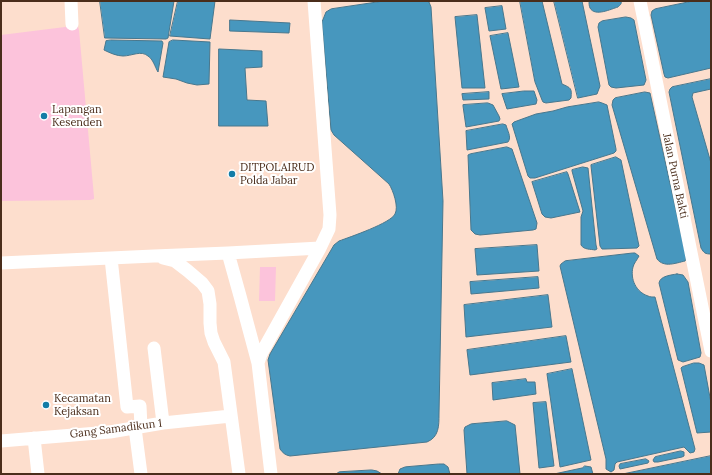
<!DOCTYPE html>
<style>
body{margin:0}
#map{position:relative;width:712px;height:475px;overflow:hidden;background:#fddecd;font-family:Lora,serif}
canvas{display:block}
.frame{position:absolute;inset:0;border:2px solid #4a2d1b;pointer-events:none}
</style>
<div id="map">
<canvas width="712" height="475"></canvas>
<div class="frame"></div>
</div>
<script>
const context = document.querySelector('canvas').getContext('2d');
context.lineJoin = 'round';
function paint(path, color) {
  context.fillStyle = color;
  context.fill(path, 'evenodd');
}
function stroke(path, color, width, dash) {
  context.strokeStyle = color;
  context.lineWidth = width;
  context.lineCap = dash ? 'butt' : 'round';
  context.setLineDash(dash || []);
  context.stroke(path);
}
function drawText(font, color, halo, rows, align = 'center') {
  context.font = font + ' Lora,serif';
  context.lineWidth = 4;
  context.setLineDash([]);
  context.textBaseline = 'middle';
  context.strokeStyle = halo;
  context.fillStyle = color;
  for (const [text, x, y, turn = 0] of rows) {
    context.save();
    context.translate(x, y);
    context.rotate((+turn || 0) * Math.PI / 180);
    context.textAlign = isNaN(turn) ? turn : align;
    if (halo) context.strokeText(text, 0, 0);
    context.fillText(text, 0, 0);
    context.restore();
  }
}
paint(new Path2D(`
 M73 26 78 27 79 30 94 197V199L90 200 1 201V35Z
 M260 267H276L275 301H259Z`), '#fcc3db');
const water = new Path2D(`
 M100 1H174L168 38 166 39 105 38Z
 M178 1H215L210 39 170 36Z
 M384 1H427L429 2 431 7 443 201 439 414C439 426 439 437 427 442L290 456C285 455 283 453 280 449L268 360 270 354 334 245 339 241C350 237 391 223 395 214 399 207 393 190 389 184L334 135 331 130 322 22 326 12 331 9Z
 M520 1H542L562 84C571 88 572 88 571 98L569 100 546 103 543 102 542 100 535 82Z
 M554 1H582L600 86 597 94 578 98Z
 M589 1H621C622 4 620 5 618 7 611 9 595 17 590 8 589 6 589 3 589 1Z
 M693 1H711V68L668 78 665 77 664 74 651 15 652 11 655 9Z
 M502 6 506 29 489 31 485 8Z
 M477 15 485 88H462L455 17Z
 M626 17 631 18 634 20 646 80 644 85 616 88 611 87 609 85 598 27 599 23 602 21Z
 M230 20 290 23 289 33 230 31Z
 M508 33 519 87 501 89 490 36Z
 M111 40 162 41 163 43 158 72C155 67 153 59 148 56 141 50 132 56 123 56 117 56 110 53 104 50L106 41Z
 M173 40 210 42 209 84 197 85 187 83 176 79 163 77 169 42Z
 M219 49 262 51V67L245 68 247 100 266 101 268 126H219Z
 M711 79V89L693 93 692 97 711 163V254C705 254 704 253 701 248L669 92 670 89 672 87Z
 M524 91H534L537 100 536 104 507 109 502 94Z
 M489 92V99L463 100 462 94Z
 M645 92 650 93 686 256V259L685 261C676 263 664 268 657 259L612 105 613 100 615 98Z
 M599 102 602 103 607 105 616 149V151L614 153 535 178H530L528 176 512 124 514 122 536 114 553 111 567 107Z
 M488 103 493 105 499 116 500 119 499 121 466 127 463 106V105Z
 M503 124 506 125C507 130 512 137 508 142L467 150 466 131Z
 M507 147 512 149 537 223 536 229 533 230 480 235 475 234 471 230 468 155 470 154Z
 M616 157 621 160 639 246 637 248 605 249H602L600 246 591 166V165Z
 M583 167 588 168 596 245 597 249 595 250C591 249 584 250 581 245V217L583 211 572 171V170Z
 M567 172 568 174 580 212 551 218 545 217 542 214 532 182Z
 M537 245 539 271 477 275 475 249Z
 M633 253H635L639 256C637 260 634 263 633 267 630 279 636 292 648 296 650 297 652 297 655 297L695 449 694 452 690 453 684 447 617 462 615 464 614 470 611 472 606 469V459L560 266 561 264 565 261Z
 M677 274 683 275 688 282 701 353 700 357 683 362 678 360 659 283C660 276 671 275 677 274Z
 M538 277 539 288 471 294 470 282Z
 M548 295 552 327 466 337 464 305Z
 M566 336 571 362 470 375 467 350Z
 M694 363H699L704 365 711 403V432L697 433 681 368 682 367Z
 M572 369 591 460 560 467 547 374Z
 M526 379 527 382H535L536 394 493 400 492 383Z
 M546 402 554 466 539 468 533 403Z
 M507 421 515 425 520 474H467L464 430 465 427 471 424Z
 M681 451 684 452V456L682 457 658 462H654L653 460 655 457Z
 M711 456V474H623Z
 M646 459 649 461 648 463 620 469 619 466 620 464Z
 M439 464H444L448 467 450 474H398L400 469 405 467Z
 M585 466 591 467 593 474H554L582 468Z
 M372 470 377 471 382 474H336L339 472Z`);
paint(water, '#4797be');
stroke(water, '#48778d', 1);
stroke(new Path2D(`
 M71 1 72 24
 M640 1 711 351
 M228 253 240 296 258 363 271 474
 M111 258 127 407 140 406 141 427
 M163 258 175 261 188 271 202 283 208 291 210 304V323L211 333 214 342 224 362 239 474
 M1 263 154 256 228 253 320 248 329 229 330 215 314 1
 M154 348 163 423
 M258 363 261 354 320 248
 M135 428 141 474
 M34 438 38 474
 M1 441 110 432 163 423 231 416`), '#fff', 13);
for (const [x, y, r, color] of [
 [44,116,4,"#137da7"],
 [232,174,4,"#137da7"],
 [46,405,4,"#137da7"]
]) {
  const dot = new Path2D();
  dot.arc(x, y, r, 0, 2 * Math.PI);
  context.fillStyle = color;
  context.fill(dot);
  stroke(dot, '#fff', 1.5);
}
drawText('11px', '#4a2d1b', '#fff', [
 ["Lapangan",52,110],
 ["Kesenden",52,123],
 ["DITPOLAIRUD",240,168],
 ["Polda Jabar",240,181],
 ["Kecamatan",54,399],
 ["Kejaksan",54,412]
], 'left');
drawText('11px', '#4a2d1b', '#fff', [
 ["Jalan Purna Bakti",675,176,78],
 ["Gang Samadikun 1",116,429,-7]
]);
</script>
